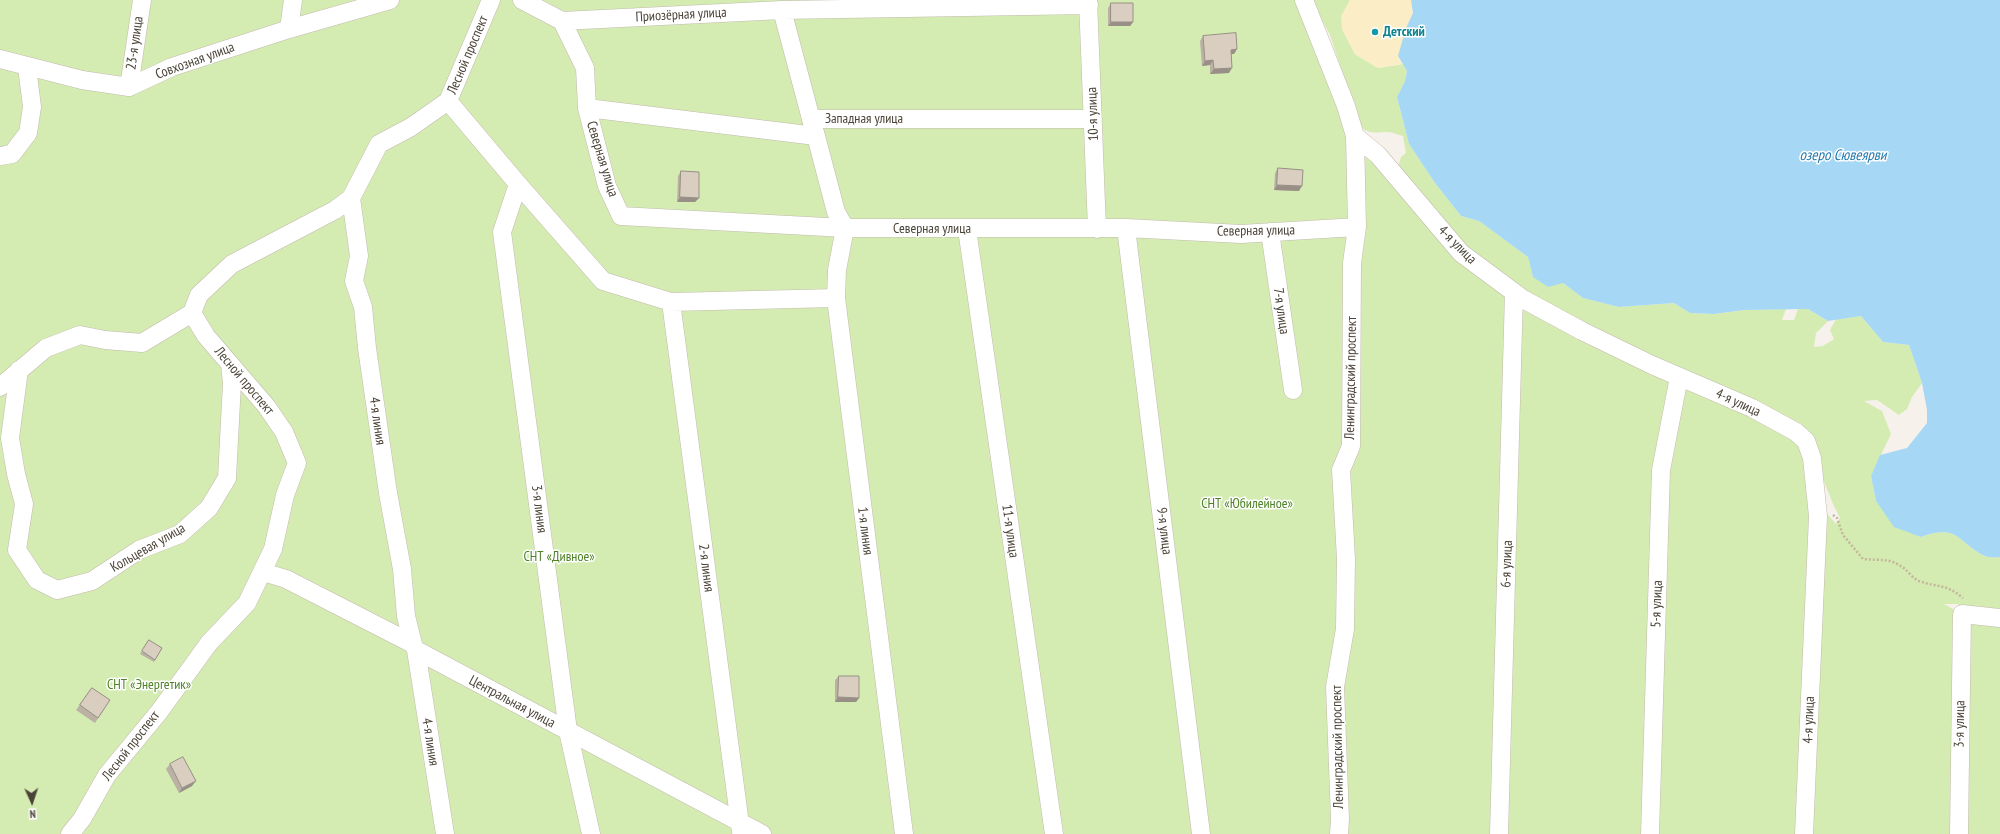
<!DOCTYPE html>
<meta charset="utf-8">
<style>
body{margin:0}
#map{position:relative;width:2000px;height:834px;overflow:hidden;background:#f6f2eb;font-family:"PT Sans Narrow",sans-serif}
canvas{display:block}
.north{position:absolute;left:12px;top:782px;width:40px;height:40px;-webkit-text-stroke:3px #fff;paint-order:stroke;rotate:177deg;font-size:11px;font-weight:700;line-height:16px;text-align:center;color:#4b4338}
.north::after{content:'';display:block;margin:auto;width:14px;height:18px;background:#4b4338;clip-path:polygon(50% 0,100% 100%,50% 72%,0 100%)}
</style>
<div id="map">
<canvas width="2000" height="834"></canvas>
<div class="north">N</div>
</div>
<script>
const context = document.querySelector('canvas').getContext('2d');
context.lineJoin = 'round';
function paint(path, color) {
  context.fillStyle = color;
  context.fill(path, 'evenodd');
}
function stroke(path, color, width, dash) {
  context.strokeStyle = color;
  context.lineWidth = width;
  context.lineCap = dash ? 'butt' : 'round';
  context.setLineDash(dash || []);
  context.stroke(path);
}
function drawText(font, color, halo, rows, align = 'center') {
  context.font = font + ' "PT Sans Narrow",sans-serif';
  context.lineWidth = 3;
  context.setLineDash([]);
  context.textBaseline = 'middle';
  context.strokeStyle = halo;
  context.fillStyle = color;
  for (const [text, x, y, turn = 0] of rows) {
    context.save();
    context.translate(x, y);
    context.rotate((+turn || 0) * Math.PI / 180);
    context.textAlign = isNaN(turn) ? turn : align;
    if (halo) context.strokeText(text, 0, 0);
    context.fillText(text, 0, 0);
    context.restore();
  }
}
paint(new Path2D(`
 M0 0H1297L1355 136 1398 167 1401 157 1406 153 1403 136C1398 135 1393 132 1388 132 1377 132 1369 135 1360 126L1330 35 1311 0H1350L1342 29 1355 54 1378 68 1403 64 1407 71 1405 81 1397 97 1409 144 1435 183 1461 216 1479 221 1528 257 1533 277 1563 283 1583 298 1619 307 1674 303 1690 313 1714 314 1744 310 1786 309 1782 320H1794L1798 309H1808L1828 321 1816 333 1814 347 1823 346 1834 339 1830 330 1836 319 1861 316 1883 342 1909 345 1922 383 1912 397 1907 409 1899 415 1877 400 1864 401 1882 411 1891 434 1871 476 1876 501 1921 537C1959 523 1958 543 1985 556 1989 558 1995 557 2000 557V834H909L830 302 906 834H0ZM1796 432 1823 479 1833 504 1840 518 1836 524 1822 508ZM1944 604H1957L1983 617 1962 614Z`), '#d4ecb2');
paint(new Path2D(`
 M1350 0H1411L1413 13 1406 28 1399 60 1403 64 1378 68 1355 54 1342 29 1341 16Z`), '#fbeec7');
paint(new Path2D(`
 M1411 0H2000V557C1995 557 1989 558 1985 556 1958 543 1959 523 1921 537L1894 527 1876 501 1871 476 1880 455 1907 448 1927 423V410L1922 383 1909 345 1883 342 1861 316 1828 321 1808 309 1744 310 1714 314 1690 313 1674 303 1619 307 1583 298 1563 283 1548 287 1533 277 1528 257 1479 221 1461 216 1435 183 1409 144 1397 97 1405 81 1407 71 1398 56 1406 28 1413 13Z`), '#a6d8f5');
const minor = new Path2D(`
 M522 0 562 21 585 68 587 108 607 186 621 216 845 228H1126L1241 234 1357 227
 M1088 0 1097 229
 M1304 0 1346 106 1355 136 1357 227 1352 263 1351 446 1341 470 1346 559 1345 629 1335 687 1340 819 1339 834
 M782 10 811 119
 M562 21 782 10 1089 5
 M289 29 293 0
 M0 59 82 80 129 87 172 67 289 29 390 0
 M129 87 142 0
 M448 101 518 184 603 281 671 302 836 298
 M587 108 816 136 811 119H1093
 M816 136 836 212 845 228 837 270 836 298 904 834
 M1355 136 1378 155 1461 253 1523 299 1582 331 1652 365 1752 408 1796 432 1806 441 1812 458 1818 516 1804 834
 M0 156 12 154 28 133 32 107 27 67
 M518 184 502 232 568 731 591 834
 M351 198 359 256 354 281 363 307 367 348 388 493 402 569 406 616 413 644
 M1126 228 1201 834
 M967 229 1054 834
 M1270 232 1293 390
 M671 302 741 832
 M19 370 10 438 16 474 24 504 17 550 37 580 57 590 92 581 139 550 180 534 209 508 227 478 232 383 230 364
 M0 387 46 348 80 335 105 340 142 343 192 313
 M263 572 286 579 413 644 416 650 762 834
 M416 650 445 834
 M70 834 82 819 107 775 159 712 209 643 247 603 273 549 285 495 297 463 284 432 267 407 206 336 192 313 199 295 232 264 335 210 351 198 379 144 411 127 448 101 491 0
 M1499 834 1514 293
 M1650 834 1661 470 1679 377
 M1959 834 1962 614 2000 618`);
stroke(minor, '#c3baad', 19);
stroke(new Path2D(`
 M1833 515 1837 518 1843 535 1863 559C1882 561 1889 557 1905 569 1909 573 1914 579 1919 581 1938 588 1945 583 1963 598`), '#c5b59d', 2.5, [2, 2]);
stroke(minor, '#fff', 18);
paint(new Path2D(`
 M1111 3 1133 22 1130 26H1108V8Z
 M1203 36 1237 49 1234 54H1231L1229 73 1210 74V65L1202 66 1200 41Z
 M1278 168 1299 191 1274 190 1275 173Z
 M681 171 699 198 695 202H677L678 176Z
 M149 640 162 648 154 662 140 654Z
 M839 676 859 698 856 702H835V680Z
 M92 688 110 700 95 723 76 710Z
 M170 764 192 786 179 793 166 769Z`), '#bbb1a5');
paint(new Path2D(`
 M1111 22H1133L1130 26H1108Z
 M1237 49 1234 54H1228L1231 50Z
 M1213 60 1210 65 1202 66 1205 61Z
 M1232 68 1229 73 1210 74 1214 69Z
 M1277 185 1302 186 1299 191 1274 190Z
 M680 197 699 198 695 202H677Z
 M838 697 859 698 856 702H835Z
 M196 781 192 786 179 793 182 788Z`), '#989086');
const building = new Path2D(`
 M1111 3H1133V22H1111Z
 M1236 33 1237 49 1231 50 1232 68 1214 69 1213 60 1205 61 1203 36Z
 M1278 168 1303 170 1302 186 1277 185Z
 M681 171 699 172V198L680 197Z
 M149 640 162 648 155 660 142 651Z
 M839 676H859V698L838 697Z
 M92 688 110 700 98 718 80 705Z
 M183 757 196 781 182 788 170 764Z`);
paint(building, '#d9cec0');
stroke(building, '#989086', 1);
for (const [x, y, r, color] of [
 [1375,32,4,"#0f9aa8"]
]) {
  const dot = new Path2D();
  dot.arc(x, y, r, 0, 2 * Math.PI);
  context.fillStyle = color;
  context.fill(dot);
  stroke(dot, '#fff', 1.5);
}
drawText('14px', '#4b4338', '#fff', [
 ["Приозёрная улица",681,15,-3],
 ["23-я улица",135,43,-82],
 ["Лесной проспект",468,55,-67],
 ["Совхозная улица",195,61,-20],
 ["10-я улица",1093,114,-92],
 ["Западная улица",864,119],
 ["Северная улица",602,159,73],
 ["Северная улица",932,229],
 ["Северная улица",1256,231,-1],
 ["4-я улица",1457,245,45],
 ["7-я улица",1281,311,82],
 ["Ленинградский проспект",1351,378,-89],
 ["Лесной проспект",244,381,50],
 ["4-я улица",1738,403,25],
 ["4-я линия",377,421,82],
 ["3-я линия",539,509,83],
 ["1-я линия",865,531,83],
 ["11-я улица",1010,531,82],
 ["9-я улица",1164,531,83],
 ["Кольцевая улица",148,548,-30],
 ["6-я улица",1507,564,-88],
 ["2-я линия",706,568,83],
 ["5-я улица",1657,604,-88],
 ["Центральная улица",512,702,28],
 ["4-я улица",1809,720,-88],
 ["3-я улица",1960,724,-89],
 ["4-я линия",430,742,81],
 ["Лесной проспект",131,746,-52],
 ["Ленинградский проспект",1338,747,-91]
]);
drawText('bold 14px', '#0d838f', '#fff', [
 ["Детский",1383,32]
], 'left');
drawText('14px', '#4d8226', '#fff', [
 ["СНТ «Юбилейное»",1247,504],
 ["СНТ «Дивное»",559,557],
 ["СНТ «Энергетик»",149,685]
]);
drawText('italic 15px', '#277aae', '#fff', [
 ["озеро Сювеярви",1843,156]
]);
</script>
